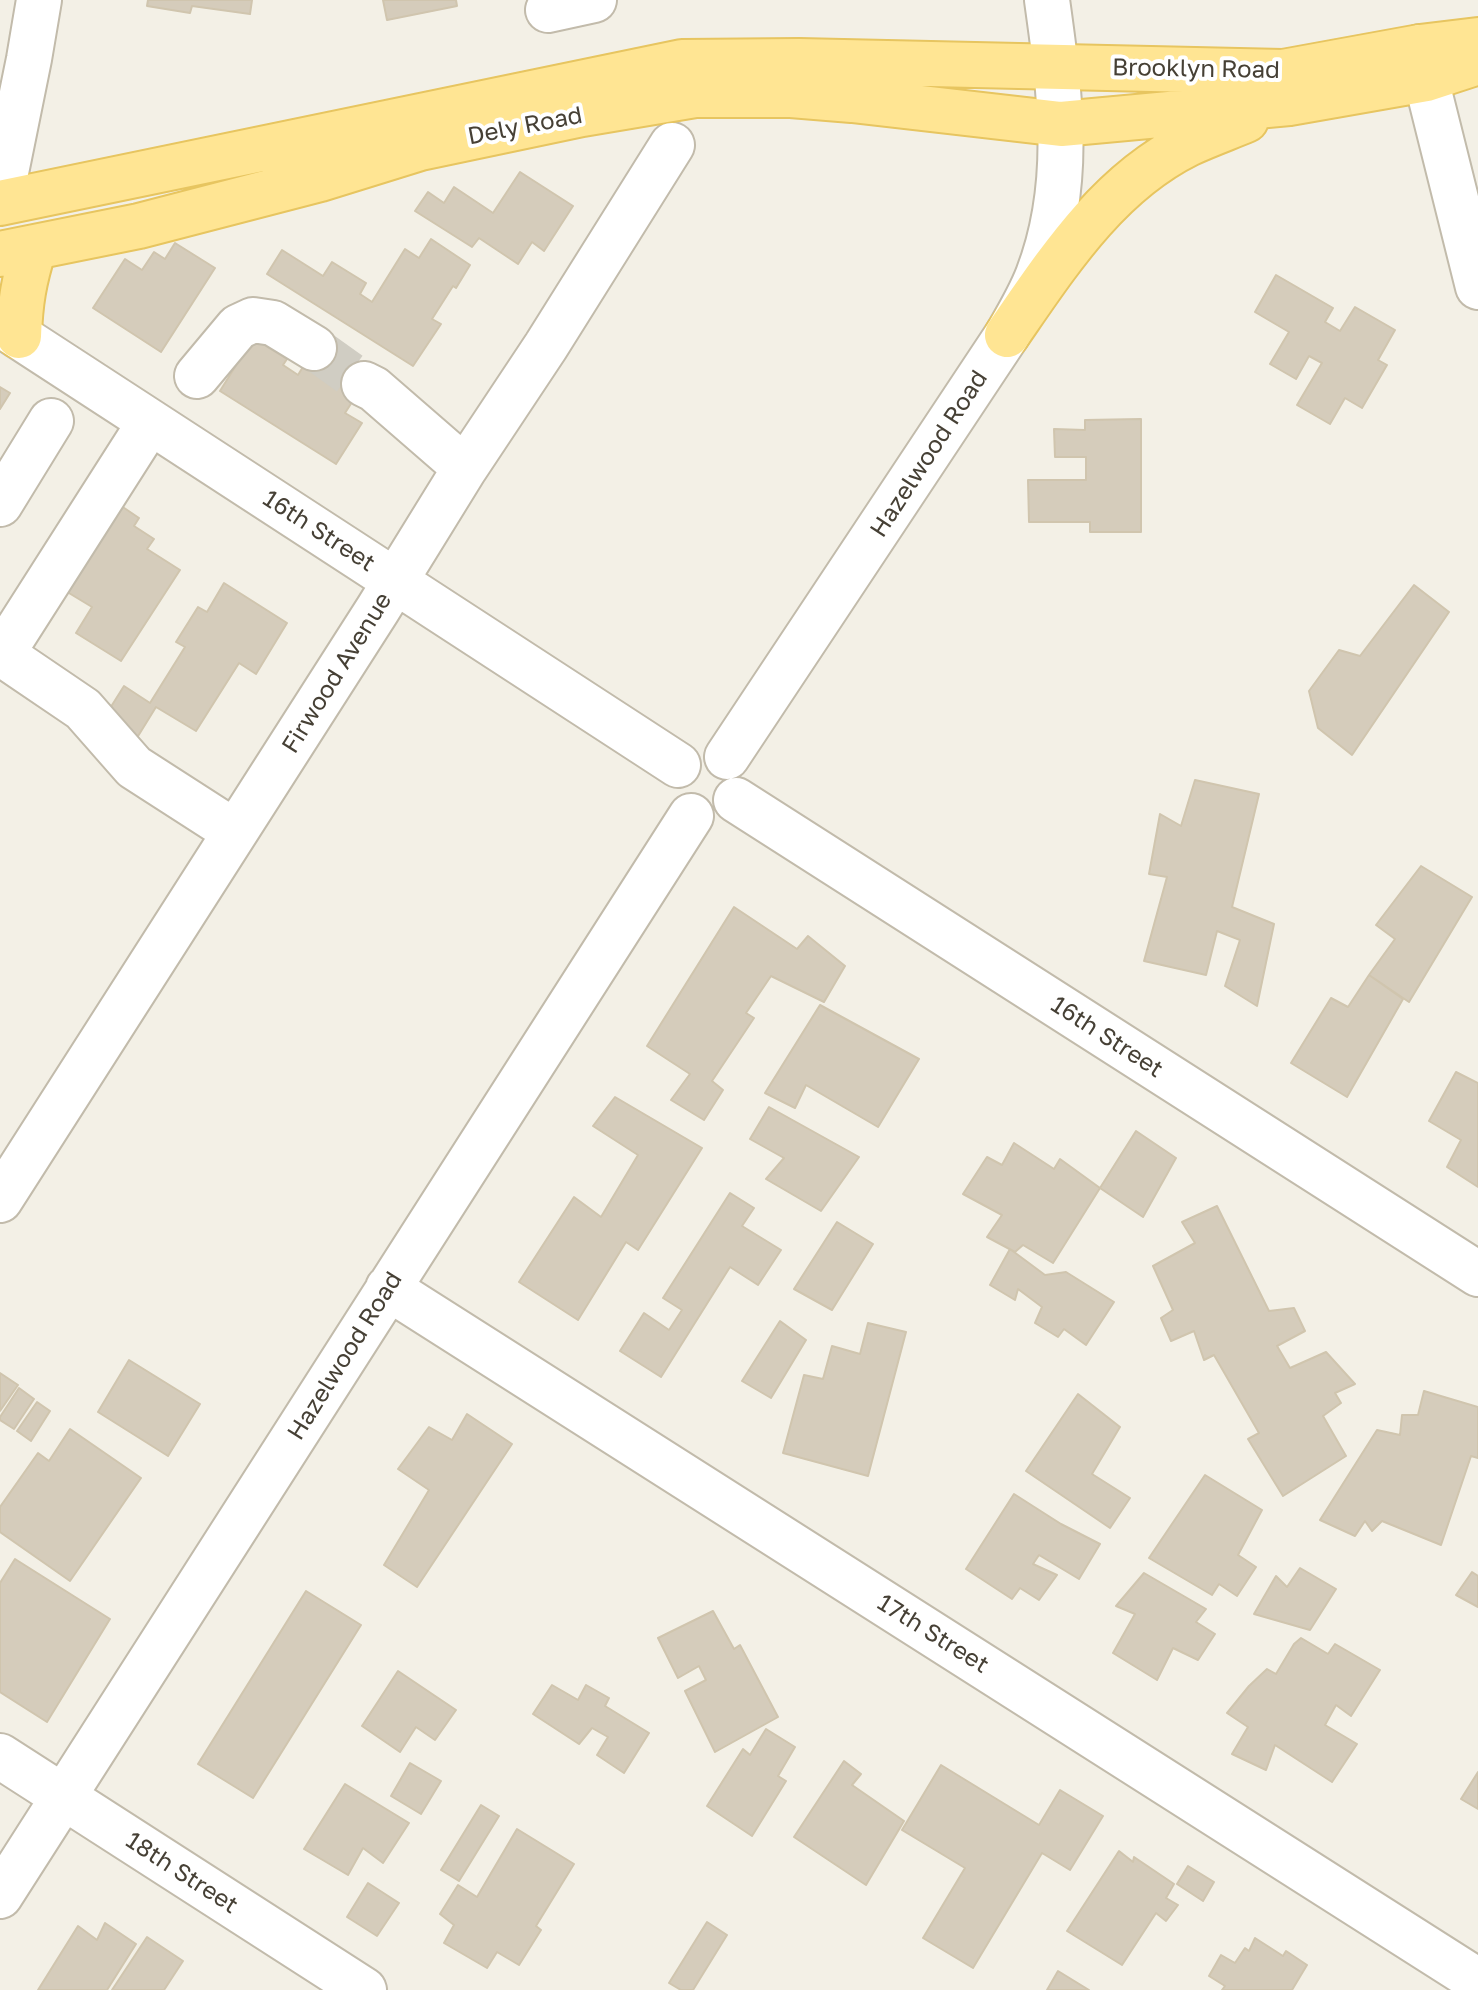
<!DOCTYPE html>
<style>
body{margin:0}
canvas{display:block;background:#f3f0e6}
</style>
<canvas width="1478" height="1990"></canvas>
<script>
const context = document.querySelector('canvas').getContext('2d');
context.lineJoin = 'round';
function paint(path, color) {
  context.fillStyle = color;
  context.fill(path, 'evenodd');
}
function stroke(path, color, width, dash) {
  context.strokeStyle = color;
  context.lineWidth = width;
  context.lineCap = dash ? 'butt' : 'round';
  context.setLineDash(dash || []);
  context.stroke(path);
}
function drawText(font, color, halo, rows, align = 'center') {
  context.font = font + ' "Golos Text",sans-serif';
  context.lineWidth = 8;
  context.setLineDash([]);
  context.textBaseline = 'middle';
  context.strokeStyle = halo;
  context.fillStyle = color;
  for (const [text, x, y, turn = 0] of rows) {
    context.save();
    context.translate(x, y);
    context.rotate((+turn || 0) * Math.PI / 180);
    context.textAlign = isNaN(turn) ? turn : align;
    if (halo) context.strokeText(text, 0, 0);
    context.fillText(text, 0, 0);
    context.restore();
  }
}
const building = new Path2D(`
 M148 0H252L250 14 192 6 190 13 147 6Z
 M383 0H456L457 6 387 20Z
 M520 172 573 206 544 251 532 242 518 264 479 238 472 247 415 211 428 192 444 203 454 187 493 213Z
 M431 239 470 265 456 288 453 286 432 319 441 324 413 366 267 274 282 250 323 276 332 262 366 283 360 294 372 302 405 249 419 258Z
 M175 243 215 268 161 352 93 308 125 259 142 270 154 252 165 259Z
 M1276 275 1333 308 1325 322 1340 331 1355 307 1395 330 1378 360 1387 365 1362 408 1345 398 1330 424 1297 405 1322 363 1309 356 1296 379 1270 364 1289 332 1255 312Z
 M253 338 287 359 283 365 298 375 320 339 372 371 345 413 362 423 336 464 220 391Z
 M0 387 10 393 0 409Z
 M1141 419V532H1090V522H1029L1028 480H1086V457H1055L1054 429 1085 430V420Z
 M111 499 139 518 134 526 154 539 147 549 180 570 121 661 76 633 92 607 59 587Z
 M224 583 287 623 256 674 239 663 196 731 156 707 135 741 102 721 124 686 150 703 185 647 176 642 198 607 207 612Z
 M1414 585 1449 612 1352 755 1318 728 1309 691 1339 650 1360 656Z
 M1195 780 1259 794 1232 907 1274 924 1257 1006 1225 986 1240 940 1217 931 1206 975 1144 961 1167 877 1149 874 1160 814 1181 826Z
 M1421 866 1472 897 1409 1002 1369 975 1395 939 1376 925Z
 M734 907 797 949 808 936 845 966 824 1002 771 976 746 1013 754 1018 712 1081 723 1090 704 1120 671 1100 690 1074 647 1046Z
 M1369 975 1403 999 1347 1097 1291 1063 1331 998 1348 1007Z
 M820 1005 919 1059 878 1127 806 1085 795 1108 765 1093Z
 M1456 1072 1478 1083V1187L1447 1167 1461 1140 1429 1121Z
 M615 1097 702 1148 638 1250 626 1242 578 1320 519 1282 574 1197 601 1217 638 1155 593 1126Z
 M769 1107 859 1157 821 1211 766 1179 784 1158 750 1139Z
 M1136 1131 1176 1158 1143 1217 1100 1188Z
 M1014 1143 1054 1169 1060 1159 1100 1188 1053 1263 1023 1245 1015 1252 987 1237 1002 1215 963 1194 987 1157 1002 1165Z
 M730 1193 754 1208 742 1226 781 1250 758 1285 730 1267 661 1377 620 1351 644 1313 669 1330 682 1310 663 1298Z
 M1217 1206 1269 1311 1294 1308 1305 1331 1277 1346 1290 1368 1326 1352 1355 1384 1335 1393 1341 1403 1323 1416 1346 1456 1283 1496 1248 1439 1259 1433 1214 1355 1204 1360 1194 1331 1171 1341 1161 1318 1173 1310 1153 1266 1195 1243 1182 1222Z
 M837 1222 873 1244 832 1310 794 1289Z
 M1010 1249 1045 1275 1066 1272 1114 1302 1086 1345 1064 1329 1058 1337 1035 1323 1042 1307 1018 1289 1015 1300 990 1285Z
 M780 1321 806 1340 771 1398 742 1381Z
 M868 1323 906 1332 868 1476 783 1453 804 1375 823 1379 832 1346 860 1354Z
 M129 1360 200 1404 168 1456 98 1412Z
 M0 1373 18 1385 0 1411Z
 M19 1388 34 1399 14 1429 0 1420V1417Z
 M1424 1391 1478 1407V1458L1471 1456 1441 1545 1382 1521 1372 1531 1365 1521 1355 1536 1320 1520 1377 1430 1400 1435 1402 1415H1418Z
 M1078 1394 1120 1427 1092 1474 1130 1498 1110 1528 1026 1471Z
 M37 1402 50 1411 31 1441 17 1431Z
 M467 1414 512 1444 417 1587 384 1565 429 1490 398 1469 429 1427 452 1440Z
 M70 1429 141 1478 70 1581 0 1532V1507L38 1453 49 1461Z
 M1205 1475 1262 1510 1238 1555 1256 1567 1237 1596 1219 1584 1212 1595 1149 1558Z
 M1014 1494 1061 1524 1100 1544 1079 1579 1039 1555 1033 1564 1057 1575 1039 1600 1020 1588 1012 1599 966 1569Z
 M15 1559 110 1619 47 1722 0 1692V1583Z
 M1300 1568 1336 1589 1310 1630 1254 1614 1276 1576 1287 1587Z
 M1472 1572 1478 1576V1607L1456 1595Z
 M1144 1573 1206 1609 1196 1622 1215 1634 1198 1660 1173 1648 1157 1680 1113 1653 1135 1614 1116 1606Z
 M306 1591 361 1625 253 1798 198 1764Z
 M713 1611 734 1649 740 1645 778 1717 715 1752 685 1691 706 1680 699 1666 678 1678 658 1638Z
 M1301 1638 1328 1654 1335 1644 1380 1670 1351 1716 1336 1705 1325 1725 1357 1744 1332 1782 1275 1745 1266 1770 1232 1754 1248 1727 1227 1713 1249 1686 1267 1669 1276 1674 1294 1644Z
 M398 1671 456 1710 435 1740 416 1727 400 1752 362 1726Z
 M552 1685 578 1700 586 1685 609 1698 605 1706 649 1733 624 1773 597 1755 608 1737 592 1728 579 1744 533 1714Z
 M766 1729 795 1747 778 1776 786 1781 752 1836 707 1806 743 1749 750 1755Z
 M844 1761 861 1774 852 1785 904 1821 866 1885 794 1837Z
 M410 1763 441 1781 421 1814 391 1796Z
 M941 1765 1039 1825 1060 1790 1103 1816 1070 1870 1042 1853 973 1968 923 1938 965 1868 902 1830Z
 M1478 1772V1809L1461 1799Z
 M345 1784 409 1823 383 1863 363 1848 348 1875 304 1849Z
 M481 1805 499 1816 459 1881 441 1870Z
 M517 1829 574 1864 536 1926 541 1930 519 1965 497 1952 487 1968 444 1943 454 1925 440 1914 458 1885 477 1897Z
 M1119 1851 1133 1862 1134 1857 1174 1884 1166 1898 1178 1905 1166 1921 1156 1913 1122 1965 1067 1931Z
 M1188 1866 1214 1882 1203 1901 1177 1884Z
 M368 1883 399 1903 377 1936 347 1917Z
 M707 1922 727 1935 693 1990H681L669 1983Z
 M105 1923 136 1944 107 1990H38L78 1926 97 1940Z
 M147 1937 183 1961 164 1990H112Z
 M1255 1938 1283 1956 1286 1951 1307 1965 1292 1990H1222L1225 1986 1209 1976 1221 1955 1235 1963 1245 1948 1249 1951Z
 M1058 1971 1089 1990H1047Z`);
paint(building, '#d5ccbb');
stroke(building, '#d0c5ae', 2);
stroke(new Path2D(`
 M314 348 364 384`), '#d0cdc3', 44, [44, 22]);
const minor = new Path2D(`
 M548 10 594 0
 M1420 47 1426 79 1478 287
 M0 202 29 59 39 0
 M0 324 678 765
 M197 376 238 327 253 320 273 323 314 348
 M364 384 374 389 465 468
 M150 422 2 654 83 709 134 767 235 832
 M0 504 51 421
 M727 757 1007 335C1018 316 1030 296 1038 275 1073 184 1060 93 1047 0
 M736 800 1478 1274
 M0 1200 378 609 465 468 546 346 672 145
 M388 1288 1478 1981
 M0 1756 364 1990
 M0 1896 691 816`);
const major = new Path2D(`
 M0 203 682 62 799 61 1283 72 1420 47 1478 40
 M0 254 139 226 320 179 420 148 582 114 695 95H791L852 100 1061 124 1289 103 1426 79 1478 62
 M1007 335C1057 263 1107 184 1188 144 1207 135 1227 128 1246 120
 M19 336C20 302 24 280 34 248`);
stroke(minor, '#c2bbab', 48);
stroke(major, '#e7c560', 48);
stroke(minor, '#fff', 44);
stroke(major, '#ffe593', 44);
drawText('24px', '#464035', '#fff', [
 ["Brooklyn Road",1196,69,1],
 ["Dely Road",525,126,-11],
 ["Hazelwood Road",929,454,-57],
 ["16th Street",319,531,33],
 ["Firwood Avenue",337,673,-58],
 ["16th Street",1107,1037,33],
 ["Hazelwood Road",345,1356,-58],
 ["17th Street",933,1634,32],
 ["18th Street",182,1873,33]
]);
</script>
